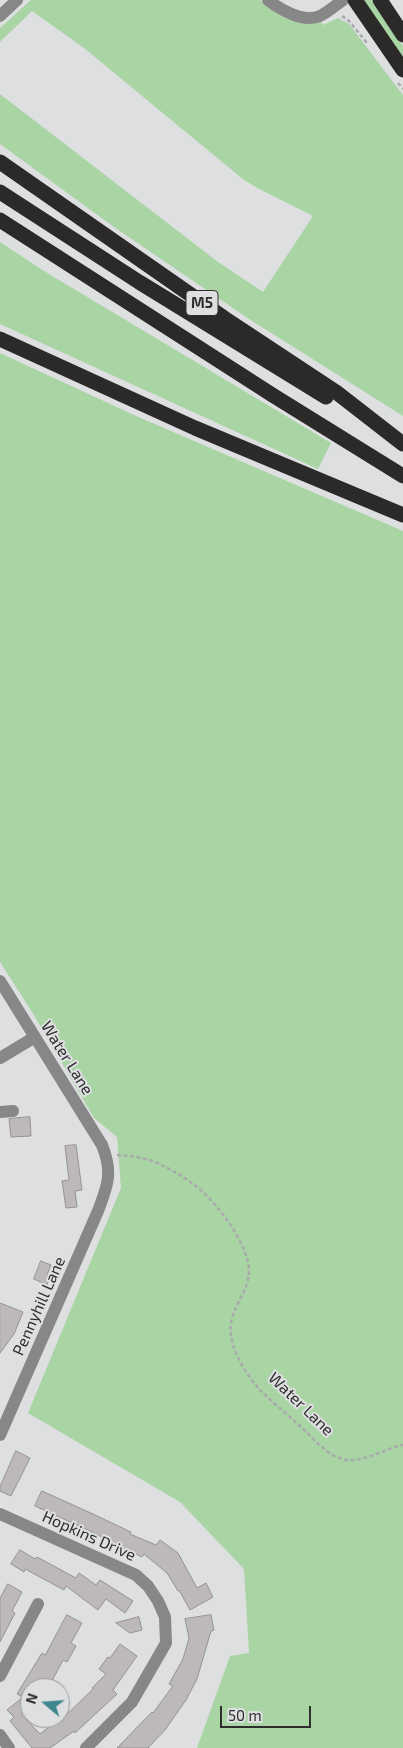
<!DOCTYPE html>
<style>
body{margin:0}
#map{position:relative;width:403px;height:1748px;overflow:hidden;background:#dedfe1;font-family:"Exo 2",sans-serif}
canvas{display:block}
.north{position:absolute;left:20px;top:1678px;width:50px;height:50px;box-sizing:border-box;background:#dedfe1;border:1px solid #98989a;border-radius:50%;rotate:288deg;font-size:14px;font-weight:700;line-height:20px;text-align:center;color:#2e2e2f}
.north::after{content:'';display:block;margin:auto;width:18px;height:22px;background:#3f868d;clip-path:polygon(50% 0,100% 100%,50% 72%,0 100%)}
.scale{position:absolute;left:220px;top:1706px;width:91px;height:22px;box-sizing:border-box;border:2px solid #2e2e2f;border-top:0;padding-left:6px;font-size:15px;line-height:18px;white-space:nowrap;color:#2e2e2f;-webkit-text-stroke:4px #dedfe1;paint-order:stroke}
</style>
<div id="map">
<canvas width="403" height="1748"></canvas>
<div class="north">N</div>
<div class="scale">50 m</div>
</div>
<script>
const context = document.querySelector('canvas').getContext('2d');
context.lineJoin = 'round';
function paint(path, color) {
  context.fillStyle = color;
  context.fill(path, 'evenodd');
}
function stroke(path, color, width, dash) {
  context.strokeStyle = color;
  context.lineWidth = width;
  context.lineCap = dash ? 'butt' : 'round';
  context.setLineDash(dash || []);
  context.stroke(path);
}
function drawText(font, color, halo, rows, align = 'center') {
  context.font = font + ' "Exo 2",sans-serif';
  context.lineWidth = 4;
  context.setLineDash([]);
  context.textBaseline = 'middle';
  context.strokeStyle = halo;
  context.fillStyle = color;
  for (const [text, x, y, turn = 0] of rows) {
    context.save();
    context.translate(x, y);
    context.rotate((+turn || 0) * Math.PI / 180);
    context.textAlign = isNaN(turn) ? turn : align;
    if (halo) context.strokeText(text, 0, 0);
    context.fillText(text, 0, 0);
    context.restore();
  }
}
paint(new Path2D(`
 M31 0H260C282 19 291 24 321 21L323 25 338 18 349 24 403 95V416L249 319 114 227 0 144V94L218 262 263 292 313 216 261 190 244 180 84 48 32 11 0 42V28Z
 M363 0H371L384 16 403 46V60Z
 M0 242 44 271 331 443 318 469 0 324Z
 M0 353 136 416 403 531V1748H197L230 1656 249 1653 244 1569 180 1502 28 1413 121 1188 117 1137 94 1118 32 1012 0 962Z`), '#a9d4a4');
const building = new Path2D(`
 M30 1117 31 1136 11 1137 9 1119Z
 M76 1145 82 1190 75 1191 77 1207 66 1208 62 1181 69 1180 65 1146Z
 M41 1261 51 1265 47 1275 50 1276 47 1285 34 1279Z
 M0 1303 23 1312 14 1334 0 1353Z
 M16 1451 30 1458 11 1496 0 1491V1487Z
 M42 1491 93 1514 131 1532 130 1534 156 1545 160 1540 178 1553 197 1588 206 1583 213 1597 190 1610 179 1590 178 1591 167 1573 144 1554 142 1557 92 1532 35 1506Z
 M20 1550 35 1559 37 1557 76 1578 79 1573 96 1585 100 1580 133 1601 125 1613 106 1599 98 1610 66 1586 64 1590 25 1569 24 1572 11 1564Z
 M8 1584 22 1592 12 1611 15 1613 0 1642V1599Z
 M67 1615 82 1623 71 1643 76 1646 67 1662 63 1660 52 1681 48 1679 43 1688H30V1705L21 1714 40 1734 59 1719 60 1721 93 1689 92 1688 106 1674 99 1669 108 1657 110 1658 120 1644 137 1656 113 1690 117 1694 75 1733 74 1731 50 1748H32L10 1721 14 1717 7 1710 23 1697 17 1694 42 1653 45 1655Z
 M211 1615 214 1630 211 1631 197 1679 186 1700 165 1730 148 1748H117L152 1712 153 1713 173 1686 169 1684 183 1659 189 1638 185 1619Z
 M139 1617 142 1630 130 1633 116 1623Z`);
paint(building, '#bcb9b8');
stroke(building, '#959391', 1);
stroke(new Path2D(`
 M342 16 349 21 367 43
 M398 83 403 89
 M117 1155C131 1156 144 1157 157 1163 169 1168 182 1176 193 1184 214 1198 249 1244 249 1271 249 1294 227 1310 231 1335 233 1354 248 1377 261 1391 273 1403 287 1414 300 1426 310 1435 320 1447 331 1454 336 1457 343 1460 349 1460 365 1461 387 1448 403 1445`), '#a9aaab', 2.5, [4, 2.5]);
stroke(new Path2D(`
 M268 0C281 10 303 23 320 16 328 12 336 5 343 0
 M0 16 17 0
 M0 981 102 1145C113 1172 108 1185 98 1211L0 1435
 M0 1058 35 1037
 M0 1112 13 1111
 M0 1514 136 1575 148 1586 158 1601 165 1617 166 1643 132 1702 86 1748
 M0 1676 38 1604
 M0 1735 9 1748`), '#888787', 12);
stroke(new Path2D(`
 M355 0 403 70
 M380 0 403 35
 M0 162 224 318 336 392 403 444
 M0 192 139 282 326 397
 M0 220 274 396 403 476
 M0 339 195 428 403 515`), '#2c2a29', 15);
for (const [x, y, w] of [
 [202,303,32]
]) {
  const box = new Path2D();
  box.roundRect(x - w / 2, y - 12.5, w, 25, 4);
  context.fillStyle = '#dedfe1';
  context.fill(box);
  stroke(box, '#2e2e2f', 1);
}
drawText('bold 15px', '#2e2e2f', null, [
 ["M5",202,303]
]);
drawText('16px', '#2e2e2f', '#dedfe1', [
 ["Water Lane",67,1058,58],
 ["Pennyhill Lane",39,1306,-66],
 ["Water Lane",301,1404,44],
 ["Hopkins Drive",89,1536,24]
]);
</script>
